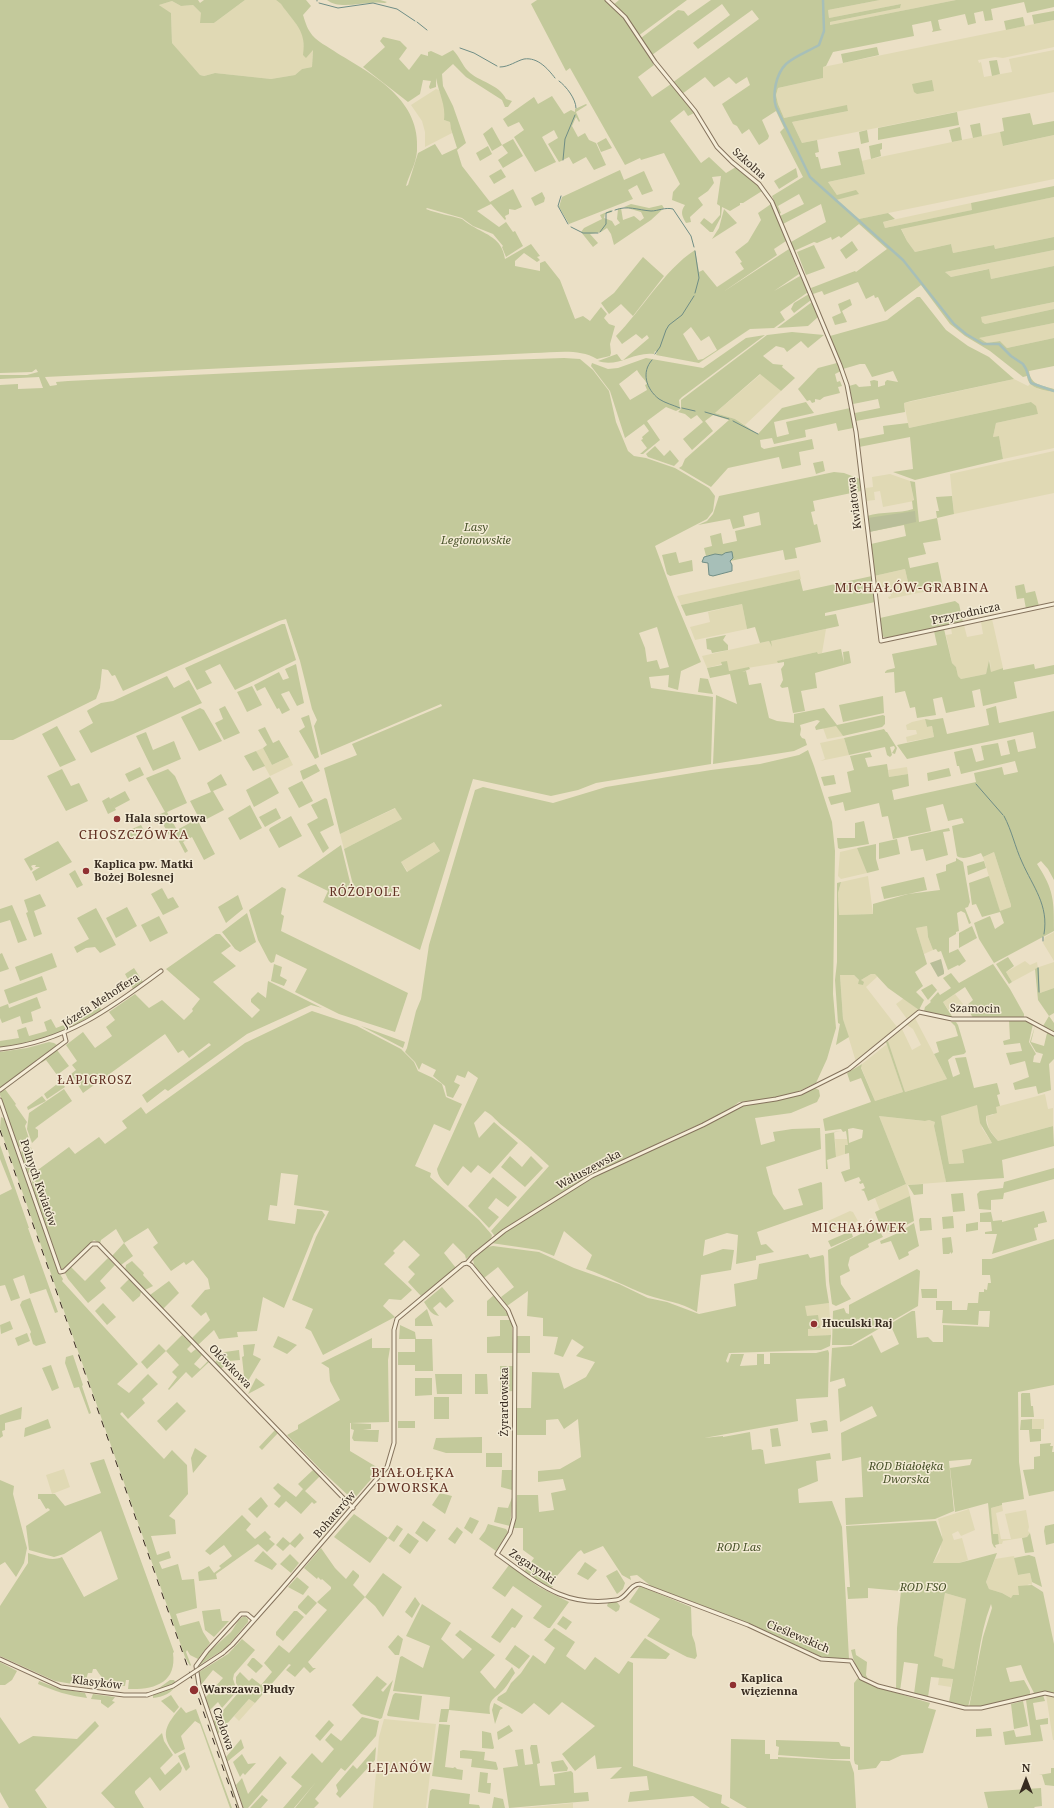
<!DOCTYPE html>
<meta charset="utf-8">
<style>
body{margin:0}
#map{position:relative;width:1054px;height:1808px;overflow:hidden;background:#ebe0c6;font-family:"Noto Serif",serif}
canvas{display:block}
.north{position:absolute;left:1006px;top:1760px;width:40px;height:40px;-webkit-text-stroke:3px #f3ebd5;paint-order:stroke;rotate:0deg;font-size:11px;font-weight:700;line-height:16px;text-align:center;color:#372b20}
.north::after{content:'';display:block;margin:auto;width:14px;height:18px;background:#372b20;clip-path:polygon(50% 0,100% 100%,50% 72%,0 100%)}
</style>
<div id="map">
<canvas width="1054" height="1808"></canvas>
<div class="north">N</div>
</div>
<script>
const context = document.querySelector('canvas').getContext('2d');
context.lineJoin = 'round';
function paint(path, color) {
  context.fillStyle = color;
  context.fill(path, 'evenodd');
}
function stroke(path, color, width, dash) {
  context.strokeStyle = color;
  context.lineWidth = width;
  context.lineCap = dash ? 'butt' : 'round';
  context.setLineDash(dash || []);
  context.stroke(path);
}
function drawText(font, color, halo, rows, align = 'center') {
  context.font = font + ' "Noto Serif",serif';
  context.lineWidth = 3;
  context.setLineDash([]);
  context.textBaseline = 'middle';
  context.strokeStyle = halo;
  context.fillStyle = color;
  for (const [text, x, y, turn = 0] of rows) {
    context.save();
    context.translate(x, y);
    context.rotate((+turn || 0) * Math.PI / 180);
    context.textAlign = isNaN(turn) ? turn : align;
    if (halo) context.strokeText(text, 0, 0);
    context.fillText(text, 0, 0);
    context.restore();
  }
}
paint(new Path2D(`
 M245 0H276L281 4 303 32 304 48 313 49 312 67 302 69 295 75 271 79 215 73 204 76 200 75 172 43 171 13 159 5 172 1 181 6 193 5 201 13 214 23Z
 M880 0H956L830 25V22L900 8 901 4 829 18 828 10Z
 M1054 20V47L1003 58 995 57 978 60 979 63 981 62 984 77 1012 72 1009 59 1054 50V92L802 143 792 122 848 111 847 106 784 118 778 104 776 95 778 88 823 78V67Z
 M436 89 439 90 446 108 444 120 450 122 452 133 425 147V132L422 121 411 105Z
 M1000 132 1004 146 1054 135V179L859 219 836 200 837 195 828 182 865 174 861 161Z
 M1054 197V237L995 249 994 245 953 253 951 244 915 252 907 241 901 228Z
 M971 203 973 210 885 228 883 222Z
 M1054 250V266L991 279 988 269 951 277 945 272Z
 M1054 302V309L985 324 981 321V317Z
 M1054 323V338L1007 348 1000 341 987 343 978 338Z
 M761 374 781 391 745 425 735 419 715 413Z
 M1014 379 1028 386 1030 384 1038 389 1054 392V448L1003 459 999 436 993 437 996 423 1038 414 1031 402 909 428 904 403Z
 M1054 451V493L954 514 950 474Z
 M890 474 910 481 914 501 883 507 880 491 874 492 875 500 866 501 864 490H866V488L873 487 872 477Z
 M905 569 908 582 921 588 923 592 889 599 888 597 891 596 889 588 886 587 879 588V590L877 591 874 576Z
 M799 570 801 579 681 605 677 596Z
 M742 604 747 629 695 640 690 627 710 622 708 612Z
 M992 619 1003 668 991 673 990 661 989 660 986 674 961 679 958 676 956 667 952 663 946 635 952 634 951 628 964 625 967 637 983 634 981 622Z
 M826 629 822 653 818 654 817 652 778 661V663L729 671 722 664 707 668 702 656 769 641 772 647 770 641Z
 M925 719 927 727 932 726 934 737 907 742 906 737 917 734 916 730H907L906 725 912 722Z
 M836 725 843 736 827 739 823 728Z
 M844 738 849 755 820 761 825 759 820 743Z
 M263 748 272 765 289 757 293 765 270 776 256 751Z
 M907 767 908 774 889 777 888 770Z
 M396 808 402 819 344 849 340 834Z
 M434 842 440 851 408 872 401 862Z
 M857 848 867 873 841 879 838 876 840 852Z
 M994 852 1011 905V907L1000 912 983 857Z
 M868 876 873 914 839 915 838 893 841 882Z
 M927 926 928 937 933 950 924 954 916 928Z
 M1054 932V961L1043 943 1045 937Z
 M1025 961 1030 965 1037 962 1038 968 1012 982 1006 972Z
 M1054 962V988L1040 993 1039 967Z
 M871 974H876L877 977 866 987 897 1027 856 1062 843 1019 840 975H854L863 985 861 980Z
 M955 994 963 1004 950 1012 943 1002Z
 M904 998 919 1010 907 1019 896 1004Z
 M915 1018 947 1079 905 1092 888 1041 902 1029 912 1050 921 1045 913 1029 907 1025Z
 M887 1044 903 1092 875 1101 861 1067 862 1064Z
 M1045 1094 1048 1109 1053 1108V1126L998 1141 989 1129 986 1116 993 1115 996 1107Z
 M978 1104 982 1128 992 1143 962 1151 964 1163 949 1164 941 1116Z
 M879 1116 924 1121 929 1120 935 1122 934 1126 946 1182 907 1185 910 1196 880 1211 875 1198 906 1184Z
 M835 1139H848V1145H845V1154L836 1157Z
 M850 1211 853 1212 858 1221 828 1234V1221Z
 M829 1303 831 1335 808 1336V1321L804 1305Z
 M1032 1419H1044V1429H1032Z
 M64 1469 70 1487 52 1494 46 1475Z
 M1002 1505 1003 1511 996 1513 1001 1539H1011L1005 1514 1026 1510 1029 1527 1028 1531 1030 1533 1027 1537 1003 1541 1002 1544H999V1539L993 1534 991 1508Z
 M969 1509 975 1530 961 1536 958 1531 952 1534 954 1540 962 1538 968 1560 959 1563H933L940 1551 942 1535 938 1519Z
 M1014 1556 1018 1575 1030 1573 1032 1582V1585L1029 1584 1019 1595 1011 1598 1002 1593 989 1589 986 1582 995 1559Z
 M945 1593 966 1599 954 1669 942 1666 934 1656Z
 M942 1677 953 1679 951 1687 938 1685 939 1678Z
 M1046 1695 1054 1697V1740H1053Z
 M249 1699 255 1703 239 1721 234 1716Z
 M384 1719 436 1724 426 1808H373L379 1737Z
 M573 1803V1808H521Z`), '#e0d9b4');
paint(new Path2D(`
 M0 0H198L200 3 204 0H245L214 23H200L201 13 193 5 181 6 172 1 159 5 171 13 172 43 200 75 204 76 215 73 271 79 295 75 302 69 312 67 313 50 306 58 303 55C307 30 294 23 281 4L276 0H306L311 6 303 15C305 21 307 28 310 32 315 41 329 47 337 53 375 76 421 100 417 151 416 164 409 175 406 186L408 185 418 153 435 144 442 155 457 148 451 129 450 122 444 120C446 105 439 94 436 78V87L430 89 429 87 431 81 423 80 420 94 408 102 363 67 385 47 380 41 383 37 400 41 407 48 399 59 409 70 421 54 428 56V52L431 51 442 56 453 50C460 57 462 65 468 71 479 82 499 84 506 99L512 101 508 107H505L502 100 466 77 453 64 442 74 443 86 453 106 466 143 457 150 462 166 490 202 513 189 522 207 515 210 509 209V214L505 216 506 219 505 220 491 204 477 211 499 227 506 222 513 232 515 231 523 246 506 257 502 247 503 246 493 234 473 226 462 218 427 208 426 209C438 214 450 215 462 219 465 221 468 224 472 226 487 235 502 238 505 259L531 244 540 256 537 257 540 260 537 262 524 253 515 261V266L540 271V263L545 261 560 280 575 319 583 316 590 321 601 307 607 314 604 318 609 324 615 326 610 344 611 353 610 356 597 359C578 348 555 353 534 353L45 377 50 386 57 385 56 382 68 381 504 360 564 358 580 359 593 370 609 391 616 422 628 451 634 456 646 458 675 468 709 488 715 496 713 511 707 519 655 546 673 595 701 662 681 671 678 690 668 687 669 675 649 677 651 688 713 697 711 764 596 783 578 790 551 796 473 779 420 950 323 902 328 891 297 876 341 845 351 886 353 885 344 849 402 819 395 808 340 834 324 768 357 755 352 744 442 706 441 704 321 755 314 726 317 720 312 709 300 661 286 619 279 621 123 691 115 675 112 676 108 670 102 669 100 688 96 699 13 740H0V385L18 384V389L43 388 39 377 0 379V375H27L38 372 36 369 32 372 0 373ZM657 627 669 667 660 669 657 660 647 662 645 648 639 633ZM434 842 440 851 407 872 401 862Z
 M327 0H380L387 2 385 3C365 0 341 11 327 0Z
 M537 0H605L625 20 654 65 638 77 652 97 671 84 694 113 688 116 684 110 670 121 701 163 709 157 726 173 736 167 753 180 762 191 743 203H740V205L730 211 722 207 721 217 713 232H710L700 223 704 218 712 224 720 215V206L717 204 721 176 712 177 714 183 708 191 698 198 703 205 690 217 691 222 686 223C682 216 680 212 685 205L672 200 673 192 680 184 664 153 641 160 640 158 625 165 570 68 566 71 531 4Z
 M619 0H687L638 36 625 16 613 5Z
 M711 0H880L828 10 829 18 901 4 900 8 830 22V25L956 0H1054V7L1027 13 1024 2 991 9 993 20 985 21 983 11 974 13 976 23 968 25 965 14 938 20 940 29 942 30 932 32 933 30 931 21 912 25 914 36 833 52 826 66 823 67V78L778 88 776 95 778 104 784 118 847 105 848 111 792 122 802 143 817 140 819 152 815 153 816 157H818L821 169 841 165 838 152 859 148 865 174 828 182 837 195 856 190 859 194 836 200 859 219 888 213 895 219 883 222 885 228 972 210 971 203 1054 186V197L901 229 907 241 915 252 951 244 953 253 994 245 995 249 1054 237V250L945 272 951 277 989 269 991 279 1054 266V302L981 317 982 322 985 324 1054 309V323L979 338 987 343 1000 341 1007 348 1054 338V366L1029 371C1031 386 1042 385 1054 389V392C1044 390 1028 389 1027 376L1023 377 990 351 965 336 950 324 921 285 885 312 878 297 875 298 874 295 866 299 858 282 824 295 822 291 813 294 811 288 855 271 856 272 887 249 859 224 841 238 839 236 832 240 831 237 817 243 814 242 794 251 791 242 826 222 821 204 783 224 780 216 804 204 799 194 778 206 781 213 779 214 772 196 803 177 780 132 784 128 776 111 762 120 769 136 768 139 759 145 749 129 742 134 737 126 733 124 722 104 750 85 747 77 736 84 729 77 714 87 705 77 682 94 672 83 759 19 752 10 698 49 693 43 730 15 722 4 652 55 641 38 678 10 684 11 688 16Z
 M1054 11V20L1034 24 1032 15Z
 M1023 17 1025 26 1006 30 1004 21Z
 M877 47 879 55 843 63 841 54Z
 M997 60 1000 74 992 76 989 61Z
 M932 80 934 91 917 94 914 92 912 84Z
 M552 96 564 114 571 110 575 112V109L586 104 587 105 576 112 580 121 579 122 576 117 572 126 578 137 585 133 589 140 596 143 606 165 594 170 586 157 573 164 569 157 559 162 548 144 558 138 554 130 542 137 556 162 535 172 514 137 524 130 519 122 508 127 503 119 534 97 538 104Z
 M957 112 959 125 878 140V128Z
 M1030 113 1033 125 1054 121V135L1003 146 1000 132 1004 131 1002 118Z
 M980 123 982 136 973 138 970 125Z
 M492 127 502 145 513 139 523 156 503 168 498 160 508 153 502 145 492 151 483 134Z
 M960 127 962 140 952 142 949 130Z
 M867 130 869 142 861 144 859 132Z
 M606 138 612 148 601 152 597 143Z
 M882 143V149L880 150 881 156 871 159 869 146Z
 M488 146 492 154 480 161 476 153Z
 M796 168 798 177 779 189 774 181Z
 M501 169 506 177 494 184 489 176Z
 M620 170 624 180 644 171 653 191 642 195 637 185 628 190 633 199 569 224 559 207 562 197Z
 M542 192 545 198 544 202 535 206 531 198Z
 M631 204 649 208 662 205 664 208 651 220 614 245 611 234 607 228 601 232 590 234 598 243 593 247 581 232 584 228 602 219 600 215 611 210 612 212 605 214 604 218 612 221 615 226 620 223 617 219 618 209 621 208 623 220 634 216 640 221 644 218 641 212 624 207Z
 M771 204 786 241 774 249 777 255 723 292 789 249 799 274 774 291 800 276 808 292 780 312 785 320 774 328 750 329 699 363 656 355 657 352 655 351 654 354C634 351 618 368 598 361L617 354 622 361 649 338 647 335 642 339 636 334 622 344 616 336C642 310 664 270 695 250L699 272 703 270 717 287 744 269 740 263 742 262 735 252 748 242 761 220 758 213ZM691 327 701 341 709 336 717 350 703 359 698 360 683 334Z
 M724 209 737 223 712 239 719 228Z
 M852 241 858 250 846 259 840 250Z
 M814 245 825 268 806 275 797 252Z
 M643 257 664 276 633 316 621 304 609 314 601 303 614 293Z
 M809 294 811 300 794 313 791 309 794 303Z
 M917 297H920L946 330 968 346 989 357 1014 379 911 401 904 403 905 412 856 421 855 413 880 408 878 399 853 404 849 386 856 384 859 387 871 386 870 381 874 380 878 381V387L885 385V382L887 380 898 382 893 371 872 377 865 364H860L843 369 830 336 887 320Z
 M850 299 852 305 842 311 847 322 835 325 832 317 841 313 838 304Z
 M812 302 818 317 808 326 777 328Z
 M792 332 824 335 808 348 801 341 787 352 784 348 776 346 763 356 773 364 783 365 782 367 795 378 781 391 760 374 715 413 735 419 758 434 782 408 806 402 814 413 774 422 777 437 789 434 786 422 850 408 853 428 838 431 836 423 805 430 806 437 774 444 772 438 760 440 761 447 764 449 812 439 814 449 799 452 801 465 782 469 779 457 728 468 711 487 679 468 682 466 685 459 729 420 713 415 705 421 713 431 692 450 683 439 703 422 697 415 691 419 685 414 678 412 681 409V400L767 335Z
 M765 335 682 397 679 400 680 409 676 411 666 407 647 421 660 440 643 454H640L647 448 641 440 643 439 642 437 649 431 644 424 625 438 610 391 591 366 592 363 608 369 618 368 646 358 703 368 746 338ZM637 370C640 376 645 379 647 384L645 385 647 390 630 400 619 384Z
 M837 363 841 371 835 374 837 382 840 381 842 386 838 387 840 393 824 397 820 400 815 399V402L812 403 810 400 807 401 798 389 818 368Z
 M1031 402 1036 406 1038 414 996 423 993 437 999 436 1003 459 915 480 893 472 913 469 910 437 859 447 858 439 884 434 883 426 908 423 909 428Z
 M655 446 664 456 670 450 679 461 674 466 648 457 646 454Z
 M823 461 825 471 816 474 813 463Z
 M834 472 844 473 860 479 861 491 813 501 815 511 811 512 814 525 817 524 821 542 795 548 797 558 785 560 783 550 730 561 731 559 718 554 706 556 704 548 712 546 710 536 721 533 723 544 737 541 735 531 761 525 759 512 743 516 745 526 733 529 730 519 698 525 707 521 713 514 719 496Z
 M910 481 915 482 919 522 937 518 936 511H939L936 497 952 496 954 514 937 518 941 540 923 543 926 554 908 558 910 568 938 562 943 587 923 592 921 588H914L908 582 905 569 874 576 871 544 906 536 904 525 869 532 867 516C882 511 899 514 913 509L912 501 914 500Z
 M676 552 679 563 692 560 693 571 670 576 667 574 662 555Z
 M872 576 875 602 825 613V616L836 614 839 626 771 641 772 647 769 641 760 643 755 627 747 629 742 604 686 616 681 605 800 579 803 591Z
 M1024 584 1026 593 1035 591 1039 606 1026 609 1024 598 1017 599 1015 586Z
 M955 601 959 604 963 622 886 638 882 636 880 618Z
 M282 624H285L296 660 235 690 220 664 205 671 212 683 197 690 185 668Z
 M944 629 952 663 956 667 958 676 961 679 986 674 989 660 991 672 1003 668V670L1034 664 1035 669 1054 665V674L1014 682 1017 698 983 706 980 689 972 691 975 707 946 713 942 697 933 699 936 715 917 718 915 707 910 708 905 691 895 693 894 672 885 673V672L887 670 895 668 892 654 937 645 934 631Z
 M726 635 723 640 728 645V650L712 653 711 650 707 649 706 639Z
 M841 649 844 663 843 652 849 651 851 663 815 673 817 688 801 691 805 711 793 713 788 687 782 688 780 686 783 680 781 669 784 665V662L778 663 777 661 817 652 818 654Z
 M727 661 729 671 749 667 750 669 742 672 746 671 749 685 761 683 769 718 777 721 794 723V714L824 708 837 725 883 715 885 716V724L882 727 843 736 836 726 816 730 815 727 820 721 817 720 800 725 801 729 800 735 802 738 805 739 807 745 794 751 713 764 716 695 737 704 730 674 710 678 707 668 722 665 721 662Z
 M296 664 304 703 297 706 289 691 281 694 290 710 282 714 279 708 277 709 265 687 257 691 254 685 279 672 283 680 289 678 285 669Z
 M167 676 174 688 189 680 202 703 91 753 79 731 93 723 87 711 88 710 101 703 113 701Z
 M700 678 708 679 713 694 698 692Z
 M252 686 262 705 247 712 237 692Z
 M883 696 884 713 843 722 839 705Z
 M225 706 240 733 224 740 215 723 223 719 219 709Z
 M996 706 999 723 1054 711V880L1048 869 1041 861 1037 864C1054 890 1054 900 1054 931L994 963 979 939 974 923 990 916 995 929 1004 923 1000 912 982 917 976 904 972 905 969 883 989 876 1000 911 1011 907V905L994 852 983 857 981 853C974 855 964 861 957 856L952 826 964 823 962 818 948 821 943 804 926 808 931 831 893 839 888 816 882 817 879 803 845 811 843 802 831 805 828 797 851 792 847 772 854 770 850 756 870 752 872 757 865 758 868 767 887 764 889 777 908 774 909 786 892 790 894 800 976 782 974 773 1002 767 1004 775 1018 772 1015 761 961 774 959 766H957L954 752 972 748 976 762 984 760 981 746 998 743 1001 756 1010 754 1007 741 1015 739 1018 752 1036 748 1033 732 907 759 897 745 934 737 932 726 927 727 925 719 931 720 943 718 947 734 989 725 986 709Z
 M200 708 204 710 222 741 199 751 181 717Z
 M309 715 319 757 315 759 299 731 305 727 301 718Z
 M57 726 76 760 60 767 42 734Z
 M265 727 273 743 279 740 289 757 272 765 263 748 267 745 258 730Z
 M884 729 886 732H887L897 748 895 754 892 753 895 748 894 746 890 747 892 755 890 757 887 755 885 747 849 755 844 738Z
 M146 732 153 750 174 741 181 759 153 771 136 736Z
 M808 750 814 766 832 822 835 851 833 994 836 1028 827 1059 816 1083 793 1094 774 1099 739 1102 730 1109 705 1122 673 1136 573 1186 496 1235H494L491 1231 549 1166C534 1152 520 1139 504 1127 497 1122 493 1115 485 1111L474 1123 479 1138 494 1122 518 1143 490 1174 478 1165 471 1173 463 1166 448 1186C442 1181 438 1176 437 1169L478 1078 468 1071 465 1078 457 1075 454 1082 460 1085 453 1098 447 1096 445 1086 433 1076 436 1070 422 1063 419 1070 415 1062 405 1052 407 1048 416 1011 421 999 429 945 475 790 483 787 553 803 606 787 711 770 760 764 799 755Z
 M256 751 265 766 253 771 244 756Z
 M316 764 320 771 303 780 300 771Z
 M140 767 144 775 129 782 125 774Z
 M949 768 951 776 928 781 927 773Z
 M62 769 71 786 79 783 88 801 66 811 47 776Z
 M168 769 175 776 187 803 167 812 177 830 197 819 215 854 204 860 192 837 183 842 188 851 185 853 174 832 169 835 158 815 165 812 146 778Z
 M221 774 227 785 213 791 224 810 201 822 190 801 211 792 207 783Z
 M834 775 836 784 824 786 821 777Z
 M270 777 279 793 254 807 246 790Z
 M302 781 313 801 299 808 288 788Z
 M125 791 130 800 115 808 110 799Z
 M109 797 116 810 108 814 102 801Z
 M325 798 327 799 334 825 320 832 329 848 323 853 307 824 318 818 311 805Z
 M250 805 262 828 240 840 228 818Z
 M276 808 281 818 265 827 259 817Z
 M291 816 302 836 279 848 269 830 270 828Z
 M864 821 869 844 840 849 838 848 837 838H855V823Z
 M141 825 145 832 129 840 125 832Z
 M949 828 950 831 943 832 948 855 926 861 923 849 911 851 908 837Z
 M897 839 900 854 879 859V843Z
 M58 841 72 862 36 881 32 872 40 867H35L36 865H33L31 866 33 869 31 871 24 859Z
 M876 844V859L879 870 867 873 857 848Z
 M956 858 963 862 970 902 968 907 965 908 971 923 969 924 965 913 961 911 957 913 959 931 956 932V934L949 938V953L958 949 966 961 959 966 958 965 948 970 941 951 938 952 936 949 933 950 928 937 927 926 916 928 927 964 915 972 923 986 916 992 924 1000 919 1010 888 988 875 974H871L861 980 864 982 863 985 858 984 859 980 854 975H840L843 1019 849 1037 836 1045 840 1024 838 1023 835 980 837 962V883L841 882 838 893 839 915 873 914V904L908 894 940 890 936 874 946 871V865L956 861Z
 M984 861 986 868 968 875 967 866Z
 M75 870 83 885 77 888 69 874Z
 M924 877 927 890 884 899 881 887Z
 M282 887 286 889 281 914 284 916 281 931 408 993 395 1032 339 1014 295 992 307 969 276 954 274 962 271 963 269 961 258 940 249 910Z
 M162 888 168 899 173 897 179 907 163 915 151 894Z
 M40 894 46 906 34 911 42 934 34 937 26 913 28 912 24 900Z
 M238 895 243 909 226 923 218 907Z
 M12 905 27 940 18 943 10 920 0 923V909Z
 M127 907 137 926 116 938 106 918Z
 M96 908 116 945 100 953 95 947 86 948 77 953 74 947 89 939 77 918Z
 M247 913 256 942 240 952 235 949 222 932Z
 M159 916 168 933 150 942 141 925Z
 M972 926 977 938 959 948V933Z
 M216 934H220L231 946 221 953 236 966 213 982 252 1018 260 1010 251 1002V999L258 992 266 998 268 981 322 1008 311 1005 247 1034 168 1091 165 1089 147 1103 142 1095 211 1045 209 1043 189 1058 183 1050 178 1053 165 1034 83 1093 71 1074 76 1070 72 1065 77 1061 66 1045 83 1032 95 1048 112 1036 106 1027 115 1020 109 1012 135 994 149 1008 162 1000 184 1020 193 1011 192 1009 200 999 166 969Z
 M2 953 9 969 0 972V954Z
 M52 953 57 967 20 981 15 967Z
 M1008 957 1014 966 1006 972 1012 982 1009 984 996 964Z
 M274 964 282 967 280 976 287 980 284 986 271 981Z
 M993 964 1010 989 1024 1014V1018H973L966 1006 973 1000 965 987 943 1002 953 1018 924 1011 925 1007 931 1002 930 1001 938 992 940 995 951 988 943 978 951 973 959 983Z
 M1039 967 1040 993 1054 988V1013L1049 1016 1054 1023V1032L1043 1026 1049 1016 1038 1000 1035 969Z
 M134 968 143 982 133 989 125 974Z
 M42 976 47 990 9 1004 4 990Z
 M932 984 937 990 928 1000 921 990Z
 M37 997 41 1008 31 1012 33 1021 22 1024 20 1016 2 1023 0 1018V1007L8 1004 9 1008Z
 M99 1005 101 1009 100 1011 58 1034 29 1043 0 1047V1041L19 1038 17 1030 26 1027 29 1036 47 1031 44 1022 51 1019 56 1028C66 1024 96 1014 99 1005Z
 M312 1011 357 1026 401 1049 414 1062 418 1071 433 1078 442 1084 446 1097 462 1104 450 1131 434 1124 415 1166 431 1173 430 1177 479 1220 492 1235 491 1239 466 1259 465 1255 453 1243 444 1253 456 1268 421 1296 408 1282 415 1274 408 1267 420 1255 404 1240 393 1251 395 1253 384 1264 412 1290 401 1300 389 1299 383 1306 395 1317 323 1355 311 1331 305 1328 313 1309 292 1300 316 1237 329 1211 294 1205 298 1175 281 1173 277 1206 270 1205 268 1220 295 1224 297 1209 322 1211 325 1215 314 1234 284 1308 263 1297 257 1331 237 1332 238 1337 219 1339 214 1330 198 1345 192 1338 210 1320 206 1312 201 1316 191 1306 205 1290 210 1289 208 1279 193 1260 186 1265 184 1262 171 1271 153 1247 158 1243 148 1228 124 1243 133 1256 121 1265 112 1256 124 1243 116 1229 101 1240 100 1244 94 1240 63 1269H61L34 1196 31 1175 69 1147 75 1154 99 1137 105 1144 127 1128 122 1121 141 1107 146 1114 245 1043Z
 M1009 1020 1026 1021 1033 1024 1029 1042 1036 1054 1034 1056 1033 1062 1040 1063 1043 1054 1036 1052 1030 1042 1035 1026 1031 1042 1044 1046 1047 1033 1054 1036V1059L1049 1064 1051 1090 1038 1094 1036 1086 1015 1090 1013 1083 1029 1077 1025 1061 1010 1065 1006 1053 1022 1051 1020 1043 1004 1045 1003 1041 1010 1039Z
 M951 1022H956L958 1025 966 1052 964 1054 953 1056 948 1060 953 1077 960 1074 955 1058 966 1057 974 1088 997 1083 1000 1094 997 1095 1000 1106 996 1107 997 1113 986 1116C985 1126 992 1134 998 1141L1053 1126 1054 1146 1002 1160 1004 1178 946 1182 934 1126 935 1122 929 1120 925 1121 879 1116 906 1184 868 1201 864 1191 861 1190 865 1188 863 1183 860 1184 859 1182 861 1181 859 1177 845 1182 841 1172 850 1169 849 1153 845 1154V1145H848L846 1131 843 1132 841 1129 825 1131 823 1119 871 1102 861 1078 850 1082 847 1073 862 1064 861 1068 875 1101 903 1092 886 1042 888 1041 905 1092 947 1079 934 1054 939 1052 936 1042 958 1036 955 1026ZM977 1105 980 1123 992 1143 962 1150 964 1163 949 1164 941 1116ZM853 1128 863 1130 862 1138 849 1143 848 1129Z
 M361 1026 405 1042 403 1048Z
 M49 1042 54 1043 57 1045 0 1088V1052L27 1048Z
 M57 1050 69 1066 57 1075 46 1060 41 1063 42 1061Z
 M61 1081 65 1087 47 1099 44 1094Z
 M815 1088 819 1090 820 1096 817 1102 791 1113 755 1118 761 1145 775 1141 773 1132 792 1129 820 1128 821 1149 766 1167 773 1194 784 1210 803 1205 798 1189 821 1182 822 1183 823 1209 757 1232 761 1245 766 1244 774 1252 756 1256V1260L736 1264 738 1235 727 1233 705 1240 703 1256 723 1249 734 1250 731 1270 701 1275 697 1312C681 1302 664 1301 647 1295 626 1287 607 1276 586 1269L592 1255 564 1231 554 1256 539 1250 491 1243 497 1237 530 1215 593 1177 737 1108C762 1099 790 1100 815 1088Z
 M5 1089 16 1104 15 1105 27 1122 25 1126 30 1142 29 1144 18 1147 0 1095V1092Z
 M64 1089 72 1101 35 1128 38 1130V1137L32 1143 27 1129 29 1113Z
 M42 1096 46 1101 28 1110 27 1107Z
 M1 1117 5 1119 58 1271 63 1279 62 1281 138 1364 117 1384 129 1393 148 1374 158 1384 142 1399 145 1403 128 1419 122 1412 120 1414 164 1459 172 1450 187 1465 188 1494 169 1516 175 1520 176 1534 151 1536 157 1555 169 1551 171 1558 159 1562 162 1569 178 1564 182 1580 194 1579 197 1608 176 1614 180 1626 199 1621 203 1632 210 1643 198 1659 190 1655 187 1650 186 1652 191 1665 190 1666 185 1657 0 1128Z
 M841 1131 834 1132 836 1157 827 1160 828 1169H826L825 1134Z
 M0 1145 29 1228H28L58 1312 55 1313 46 1289 30 1294 24 1275 13 1279 20 1298 11 1301 5 1285 0 1286V1195L12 1189 0 1159Z
 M31 1147 33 1157 30 1172 28 1173 21 1153 23 1148Z
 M510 1156 522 1167 531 1156 543 1168 525 1187 501 1167Z
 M1054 1168V1179L1004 1193 1003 1199 991 1200V1210L979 1209 977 1194 980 1191 1003 1188 1004 1182Z
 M493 1177 517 1197 508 1207 496 1198 488 1208 499 1217 489 1228 468 1206Z
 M923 1184V1194L914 1195 908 1185Z
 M963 1193 965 1211 953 1212 951 1194Z
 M910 1196 914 1221 889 1234 884 1223 880 1225 875 1212Z
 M1044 1211 1047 1222 1038 1224V1227L1034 1228 1037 1240 992 1254 997 1234H985V1232L992 1231 991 1222H980V1213L991 1212 993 1221 1002 1220V1222Z
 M953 1216 954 1228 943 1229 942 1217Z
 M920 1218H931L932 1230 920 1231 919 1220Z
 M978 1222V1230L966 1232V1224Z
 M914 1223 919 1246 908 1252 909 1255 899 1260 891 1241 881 1244 880 1241 898 1233Z
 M877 1226 883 1237 868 1244 869 1247 850 1257 848 1265 850 1271 840 1276 841 1284 851 1299 836 1306 832 1304 829 1281 828 1250Z
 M851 1231 853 1237 831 1247 828 1241Z
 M951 1237 953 1252 951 1254V1252L949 1254H943L942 1238Z
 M1054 1239V1385L1018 1392 1019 1462 1024 1499 1002 1503V1505L991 1508 993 1534H998L999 1544 995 1545 996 1548 994 1547 992 1543 988 1503 955 1512 950 1468 970 1465 972 1459 949 1461 947 1441 954 1511 935 1519 846 1525 845 1498 863 1497 861 1457 842 1461 841 1433 877 1416 872 1406 840 1422 838 1389 846 1386 844 1378 830 1382 832 1348 852 1346 872 1335 881 1353 899 1344 890 1324 912 1311H915L917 1338 928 1337 933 1342H943V1325L989 1327 990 1311H979L978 1325 942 1323 943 1310H936V1301H952V1310H967L968 1303H978L979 1292H984V1289L987 1290 988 1283H991L990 1275H982V1259H991Z
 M493 1246 539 1252 574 1268 619 1284 648 1298 667 1302 699 1314 736 1306 734 1284 757 1279 759 1264 808 1254 810 1258 823 1255 824 1257 826 1285 829 1303 805 1306 807 1316 818 1315 820 1328 808 1329V1336L831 1335 830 1346 821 1350 729 1353 726 1361 728 1363 731 1354H744L740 1366 757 1365V1354H764V1364H770V1353H816L828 1350 829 1353 828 1397 796 1399 798 1421 704 1438 723 1436V1437L750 1432 752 1450 760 1449 763 1450 765 1464 830 1453 831 1459 816 1461 818 1481 798 1489 799 1503 832 1501 842 1527 849 1659 824 1658 755 1626 651 1586 637 1575 630 1576 631 1580 622 1575 603 1546 584 1554 581 1550 578 1552 556 1577 552 1588 540 1582 524 1572 534 1558 523 1550V1528H514L517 1495H538L539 1512 554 1510 551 1493 566 1490 563 1479 538 1482V1471L560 1469 581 1457 578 1419 564 1429 558 1419 546 1420V1435H517V1408H531L532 1372 559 1373 564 1389 586 1377 595 1362 576 1356 584 1347 572 1339 563 1357 554 1354 558 1337 543 1336V1318L527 1316 528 1291 507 1306 501 1297 514 1287 498 1267 484 1278 474 1265 473 1259 487 1247Z
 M108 1258 115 1265 100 1281 106 1288 88 1303 68 1279 65 1273 71 1267 85 1281Z
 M132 1261 144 1273 143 1275 153 1286 145 1290 125 1270 126 1265Z
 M917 1269 920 1271 918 1306 851 1345H832L833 1311 844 1308 846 1313 849 1314V1305Z
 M129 1279 141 1292 140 1296 133 1302 120 1288Z
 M169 1281 179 1293 163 1309 150 1295Z
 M442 1287 454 1301 446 1308 440 1302 433 1308 439 1316C431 1315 428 1308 424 1302Z
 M921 1289H937V1298H922Z
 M494 1295 509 1316H487V1301Z
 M30 1298 46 1343 36 1346 33 1344 30 1334 31 1332 20 1305 22 1301Z
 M103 1303 116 1317 107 1325 95 1311Z
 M427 1309 433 1326H415V1319Z
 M500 1320H512L513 1353H487V1337L500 1336Z
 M10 1321 13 1329 1 1334 0 1325Z
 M400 1325 415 1332 416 1339H432L433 1371H415V1365H398V1352H415V1339H399Z
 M27 1333 30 1341 18 1346 15 1338Z
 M182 1335 192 1344 187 1349 191 1353 196 1349 202 1355 194 1364 200 1369 208 1361 209 1362 192 1378 186 1372 169 1390 168 1389 177 1377 172 1372 179 1365 166 1351 147 1369 141 1362 159 1344 166 1351Z
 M278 1336 297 1345 287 1354 273 1347Z
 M517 1336H530V1353H517Z
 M372 1338V1348H390L388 1360 389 1422 350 1423V1451L380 1469 353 1500 321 1470 287 1435 298 1429V1425L340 1400 330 1381 329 1368 321 1363Z
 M255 1344 253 1355 261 1359 245 1386 242 1357 244 1356 243 1345Z
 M239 1350 240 1360 229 1361 221 1369 215 1362 225 1352Z
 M73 1355 83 1385 82 1386 91 1413 89 1414 79 1387 74 1388 65 1363 66 1357Z
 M51 1365 59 1388 52 1391 42 1368Z
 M500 1366H513V1391L500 1392Z
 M435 1374H462V1394H437Z
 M475 1374H487L488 1394H475Z
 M256 1378 265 1385 248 1394Z
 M415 1378H432V1395L415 1396Z
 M1022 1393H1030L1031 1406H1033L1034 1417H1021V1394Z
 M434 1397H449V1419H434Z
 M177 1402 186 1411 166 1431 157 1421Z
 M22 1407 21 1419 5 1423V1430L2 1431 3 1436 0 1438V1415Z
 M48 1419 51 1428 24 1437 25 1428Z
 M1032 1419V1429H1041V1441L1030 1442 1029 1430H1020L1021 1420Z
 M825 1420 827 1421 828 1431 812 1433 810 1423Z
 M398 1421H415V1428H398Z
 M351 1423 371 1424V1429L363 1430H379L378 1442 354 1441 352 1438 354 1430 351 1429Z
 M778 1428 781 1446 772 1447 770 1429Z
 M275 1430 278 1433 262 1450 259 1447Z
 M482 1437V1453H446L433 1449 436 1438Z
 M1051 1443 1050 1446H1053L1052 1452H1054V1491L1029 1496 1023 1470 1034 1469V1457L1040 1456V1444Z
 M195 1448 207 1456 193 1473 191 1458Z
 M486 1453H502V1467H486Z
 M104 1459 174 1652 173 1653C177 1683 154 1690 128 1689L129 1680H126L125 1686C108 1684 105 1683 96 1669H93L92 1673H88L84 1686 55 1681 0 1656V1606L28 1563V1553C39 1556 51 1562 62 1557L84 1597 118 1579 101 1531 64 1554 54 1557 29 1550 26 1526 50 1510 48 1508 46 1509 40 1499H38V1494H55L65 1506 101 1493 90 1463Z
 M313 1470 320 1476 305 1491 317 1502 314 1504 312 1502 301 1514 286 1501 279 1508 274 1504 281 1496 273 1488 278 1483 296 1497 303 1489 298 1484Z
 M502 1470H513L512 1490 501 1487Z
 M0 1480 14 1486 13 1494 27 1548 24 1563 16 1577 5 1562 0 1565Z
 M440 1493 452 1496 445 1514 432 1505Z
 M513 1495 510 1526 494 1522 498 1507 508 1508Z
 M261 1497 268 1506 257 1518 248 1509Z
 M354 1514 388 1538 397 1525 403 1529 394 1542 388 1538 370 1563 334 1537Z
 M242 1515 251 1524 246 1530 255 1539 265 1531 271 1537 269 1539 275 1544 267 1552 258 1544 216 1574 217 1579 199 1581 198 1572 209 1566 214 1573 221 1568 219 1566 232 1556 224 1545 210 1555 205 1551Z
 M470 1517 479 1521 472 1534 464 1528Z
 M423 1521 436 1530 427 1542 415 1533Z
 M936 1521 943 1540 933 1563H959L997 1553 986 1582 989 1589 1002 1593 1011 1598 1013 1595H1019L1018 1586 1032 1585 1043 1592 1054 1644V1694L1034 1693C1029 1683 1024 1674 1021 1665L1006 1668 1010 1682 1024 1680 1030 1691V1695L984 1706 969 1707 983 1637 992 1608 991 1604C978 1637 978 1673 968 1707L949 1702 953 1679 931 1677 928 1697 914 1694 918 1664 904 1662 900 1691 896 1690 897 1628 901 1591 868 1588V1598L848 1599 847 1587H850L846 1526ZM945 1593 966 1599 954 1669 942 1666 943 1659 934 1656Z
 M488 1524 506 1529 508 1532 496 1551 479 1539 485 1531Z
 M1054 1524V1543L1046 1545 1044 1531 1045 1526Z
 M457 1527 463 1532 455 1544 448 1539Z
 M300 1533 304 1538 295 1548 290 1544 283 1551 276 1545 283 1537 290 1543Z
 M408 1533 419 1541 410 1554 399 1546Z
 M1030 1533 1034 1552 1025 1553 1022 1538 1027 1537Z
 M321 1548 335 1568 346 1579 353 1570 359 1575V1577L353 1585 365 1597 383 1573 402 1587 383 1617 375 1606 365 1597 308 1662 313 1668H316L310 1673 304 1667 295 1677 286 1670 291 1665 289 1664 255 1703 249 1699 218 1734 213 1722 239 1692 240 1690 236 1683V1677L240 1672 249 1681 252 1678 261 1685 272 1672 264 1663 279 1645 289 1653 327 1610 317 1602 331 1589V1587L322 1579 321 1580 318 1577 317 1579 304 1568Z
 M263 1551 277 1564 272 1570 254 1561Z
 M290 1554 299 1563 291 1573 280 1564Z
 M1029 1555 1035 1557 1042 1587 1032 1582 1030 1573 1018 1575 1014 1558Z
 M585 1562 597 1570 588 1580 577 1574Z
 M509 1565 539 1587 569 1602 550 1628H548L533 1618 542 1606 513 1586 505 1597 492 1588Z
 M617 1570 625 1583 623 1589 617 1594 606 1576Z
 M297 1577 309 1587 303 1595 288 1587Z
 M640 1586 691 1607 692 1635 695 1643 697 1656 695 1659 687 1657 647 1636 660 1619 629 1602Z
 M308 1595 317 1603 306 1615 298 1608V1606Z
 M415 1597 420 1604 412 1618 405 1612Z
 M608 1603 617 1602 620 1606 619 1610 616 1612 607 1606Z
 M422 1604 451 1623 441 1639 463 1659 472 1649 455 1635 460 1630 495 1655 480 1672 495 1689 512 1667 515 1673C511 1678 508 1685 504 1689 495 1699 488 1698 490 1714L449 1710 447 1722H439L441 1709H449L450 1697 393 1691 400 1657 402 1656 423 1668 430 1646 406 1636Z
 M512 1608 523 1616 515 1628 512 1627 500 1643 491 1637Z
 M220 1609 222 1621H229L214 1637 205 1630 202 1611Z
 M294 1611H297L304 1617 283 1641 276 1635V1632Z
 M245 1616 248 1619V1622L226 1648 198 1666C206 1653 220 1642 231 1632 235 1627 238 1618 245 1616Z
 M563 1616 572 1622 566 1630 557 1624Z
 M554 1628 575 1642 566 1656 585 1670 595 1657 619 1674 628 1661 633 1663V1766L722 1795 721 1803 730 1808H710L693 1796 628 1802 630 1792 649 1790 647 1776 610 1779 622 1767 597 1769 595 1755 575 1771 562 1754 595 1726 562 1702 549 1715 534 1703 522 1714 497 1700 498 1697 506 1692 511 1683 521 1673 533 1655 545 1664 555 1648 544 1640Z
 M398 1635 403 1639 399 1655H395L388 1647Z
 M645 1638 670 1654 666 1659 630 1658Z
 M242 1639 255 1650 234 1674 233 1679 237 1691 222 1708 218 1702 210 1710 205 1698 223 1678 213 1670 201 1685 199 1672 228 1654Z
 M515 1645 530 1656 519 1669 505 1659Z
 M855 1649 856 1655 867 1662 866 1675 869 1681C858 1675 854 1663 851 1650Z
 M252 1658H254L263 1666 256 1673 247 1665Z
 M0 1662 17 1671 12 1680 5 1685H0Z
 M377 1676 387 1684 381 1690 383 1692 393 1680 382 1718 380 1719 361 1714 352 1705Z
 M858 1678 880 1688 930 1703 928 1708 936 1710 923 1753 902 1755 889 1761H881L876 1768 858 1770V1765L855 1764 854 1760V1683Z
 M170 1680H174L176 1683C174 1693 162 1697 153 1698V1691L159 1688Z
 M39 1681 57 1688 85 1693 87 1698C70 1696 54 1691 38 1684Z
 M197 1685H198L211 1723 209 1722 211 1724 240 1808H238Z
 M395 1693 422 1696 419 1720 388 1716 387 1715 393 1695Z
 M93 1694 115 1697 112 1701 115 1702 108 1708 101 1703V1700L91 1699Z
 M171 1695 179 1707 174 1713 161 1701Z
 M1040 1695H1043L1045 1701 1033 1703 1036 1720 1048 1718V1724L1040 1725 1043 1741 1005 1745 1003 1732 1014 1730 1016 1737 1031 1735 1026 1700Z
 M1023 1701 1028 1726 1014 1729 1011 1704Z
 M494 1703 503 1708 500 1710 495 1724 492 1710Z
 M181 1707 186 1713 196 1709 232 1808H230L200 1724 195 1721 181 1736 185 1749 175 1754C159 1734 166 1725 181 1707Z
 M0 1717 19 1744 33 1736 77 1739 95 1721 99 1726 35 1790 47 1808H9L0 1792Z
 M362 1717 379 1721 376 1736 345 1771 341 1768 315 1799 319 1803 314 1808H295L316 1782 294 1808H283L302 1786 291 1777 312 1753 322 1763 334 1749 325 1740 331 1733 341 1741Z
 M329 1720 334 1725 320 1741 315 1736Z
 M439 1724 450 1725 445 1767 453 1768 455 1767 457 1769 463 1770 462 1780 432 1776Z
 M509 1725 513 1731 498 1740 497 1732Z
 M991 1728 992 1736 976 1737V1729Z
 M482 1731 491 1733 494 1748 493 1749 482 1748Z
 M162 1733 164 1741 173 1755 160 1768 165 1775 179 1762 182 1768 181 1772 160 1791 150 1777 135 1791V1793L144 1808H115L101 1793Z
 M241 1739 244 1748 227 1762 226 1757Z
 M731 1739 765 1740V1754H770V1759H778V1757L850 1761 854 1773 856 1808H747L730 1798Z
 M776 1740 839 1742 841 1746 850 1747V1759H832L778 1755 779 1747 776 1746Z
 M531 1745H537L540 1763 537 1764 540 1786 555 1785 554 1774 571 1771 573 1773 574 1793 588 1792 589 1801 509 1808 503 1768 518 1766 515 1750 523 1749 525 1765 533 1764 530 1748Z
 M376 1747 375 1760 340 1798 336 1794 338 1791 336 1785 353 1765 357 1769Z
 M463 1750 485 1752 484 1760 496 1762 498 1769 497 1770 471 1767 472 1759 460 1758V1751Z
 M185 1752 190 1767 186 1771 178 1756Z
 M242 1754 248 1764 256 1763 245 1775 243 1773 240 1777 233 1762Z
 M280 1756 287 1763 248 1808H243L236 1785 242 1778 248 1794Z
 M563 1760 568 1768 567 1771 553 1772 551 1762Z
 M1051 1768H1054V1786L1045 1785 1042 1775H1039L1051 1773Z
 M480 1772 488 1773 487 1783H491L490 1794 478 1792Z
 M1041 1788 1042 1806 1034 1807 1035 1808H988L984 1792Z
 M432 1789 470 1794 469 1804 479 1805 480 1808H428L430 1791Z
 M262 1795 268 1800 261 1808H250Z
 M494 1797 503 1799 505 1808H492Z`), '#c3c99b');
paint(new Path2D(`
 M915 511 916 522 869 532 868 518Z
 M941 959 944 971V974L938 977 930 963Z`), '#b9be99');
const water = new Path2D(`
 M732 552 733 558 730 561 732 565V571L713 576 709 575 708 563 702 562 704 557 715 554 722 555 725 553Z`);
paint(water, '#a7bfb8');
stroke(water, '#6f8d85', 1);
stroke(new Path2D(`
 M317 0V1
 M319 3 338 8 373 3 397 9 415 21
 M417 22 427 30
 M460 48 474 53 497 66
 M500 67C509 67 516 61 524 59 538 57 548 69 555 78
 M559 81C566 86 576 99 576 108
 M563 160 565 139 575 115
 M561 196 558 206 568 224
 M615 210C628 205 637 210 651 211 658 211 665 207 673 209L691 236 694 247
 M571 227 583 233H598
 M600 232 606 224V213L612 211
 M695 251 699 278 695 293
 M655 354 660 347 666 330 669 325 682 315 694 296
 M652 360C641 372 646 389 659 399 665 403 673 405 680 408
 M682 408 695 411
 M705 412 729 419
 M733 421 758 434
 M976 784 1003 815
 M1004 816C1012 831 1015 847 1022 862 1033 887 1049 905 1044 934
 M1043 941V937
 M1038 968 1039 992`), '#6f8d85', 1);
stroke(new Path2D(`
 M823 0 824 31 819 45C809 51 795 56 786 64 776 74 772 94 776 107L810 177 903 260 954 324 966 334 983 344H999L1011 356 1023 364 1026 369 1031 383 1054 391`), '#a7bfb8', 2.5);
const minor = new Path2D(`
 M607 0 625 17 655 62 695 111 717 147 732 162 759 184 772 202 840 365 847 385 856 432 881 641 1054 604
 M0 1049C65 1042 110 1009 161 971
 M0 1090 66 1041 64 1033
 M0 1100 60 1272 64 1271 92 1244H98L353 1508
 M467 1263 471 1265 508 1310 515 1327 514 1518 510 1533 497 1554C537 1582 563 1608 616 1600 627 1599 629 1584 640 1584L748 1625 821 1659 851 1661 861 1678 878 1686 965 1708H981L1045 1693 1054 1695
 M223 1653 232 1645 280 1591 387 1467 394 1443V1330L397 1319 463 1264 467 1263 473 1256 504 1231 592 1176 703 1125 743 1104 776 1099 801 1093 849 1069 919 1012 952 1019H1026L1054 1034
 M0 1659 61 1687 124 1695H147
 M241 1808 199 1685 196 1666 207 1651 241 1614H247L254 1620`);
stroke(minor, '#85735d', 5);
stroke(minor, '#f6eed9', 3);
stroke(new Path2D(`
 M0 1130 237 1808`), '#372b20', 1, [7, 7]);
const minorBridge = new Path2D(`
 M147 1695 173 1686 223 1653`);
stroke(minorBridge, '#85735d', 5, []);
stroke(minorBridge, '#f6eed9', 3);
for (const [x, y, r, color] of [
 [117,819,4,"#903132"],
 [86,871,4,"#903132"],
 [814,1324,4,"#903132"],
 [733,1685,4,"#903132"],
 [194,1690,5,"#903132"]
]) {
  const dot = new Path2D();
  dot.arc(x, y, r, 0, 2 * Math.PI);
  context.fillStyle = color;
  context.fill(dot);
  stroke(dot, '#f3ebd5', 1.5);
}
drawText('11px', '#372b20', '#f3ebd5', [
 ["Szkolna",749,164,42],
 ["Kwiatowa",855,503,-97],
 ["Przyrodnicza",966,614,-12],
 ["Józefa Mehoffera",101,1001,-33],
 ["Szamocin",975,1009,1],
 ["Wałuszewska",589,1170,-28],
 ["Polnych Kwiatów",38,1183,71],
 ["Ołówkowa",230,1367,46],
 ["Żyrardowska",505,1402,-90],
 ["Bohaterów",335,1515,-49],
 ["Zegarynki",532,1567,34],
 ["Cieślewskich",798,1637,23],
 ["Klasyków",97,1683,7],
 ["Czołowa",223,1729,71]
]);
drawText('italic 11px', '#475128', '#f3ebd5', [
 ["Lasy",476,528],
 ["Legionowskie",476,541],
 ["ROD Białołęka",906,1467],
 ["Dworska",906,1480],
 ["ROD Las",739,1548],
 ["ROD FSO",923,1588]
]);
drawText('bold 11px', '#372b20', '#f3ebd5', [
 ["Hala sportowa",125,819],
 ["Kaplica pw. Matki",94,865],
 ["Bożej Bolesnej",94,878],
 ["Huculski Raj",822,1324],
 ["Kaplica",741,1679],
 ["więzienna",741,1692],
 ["Warszawa Płudy",203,1690]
], 'left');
context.letterSpacing = '1px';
drawText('12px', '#603022', '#f3ebd5', [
 ["RÓŻOPOLE",365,893],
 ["ŁAPIGROSZ",95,1081],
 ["MICHAŁÓWEK",859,1229],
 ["LEJANÓW",400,1769]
]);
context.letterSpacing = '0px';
context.letterSpacing = '1px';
drawText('13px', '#603022', '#f3ebd5', [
 ["MICHAŁÓW-GRABINA",912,588],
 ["CHOSZCZÓWKA",134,835],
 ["BIAŁOŁĘKA",413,1473],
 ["DWORSKA",413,1488]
]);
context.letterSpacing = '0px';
</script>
